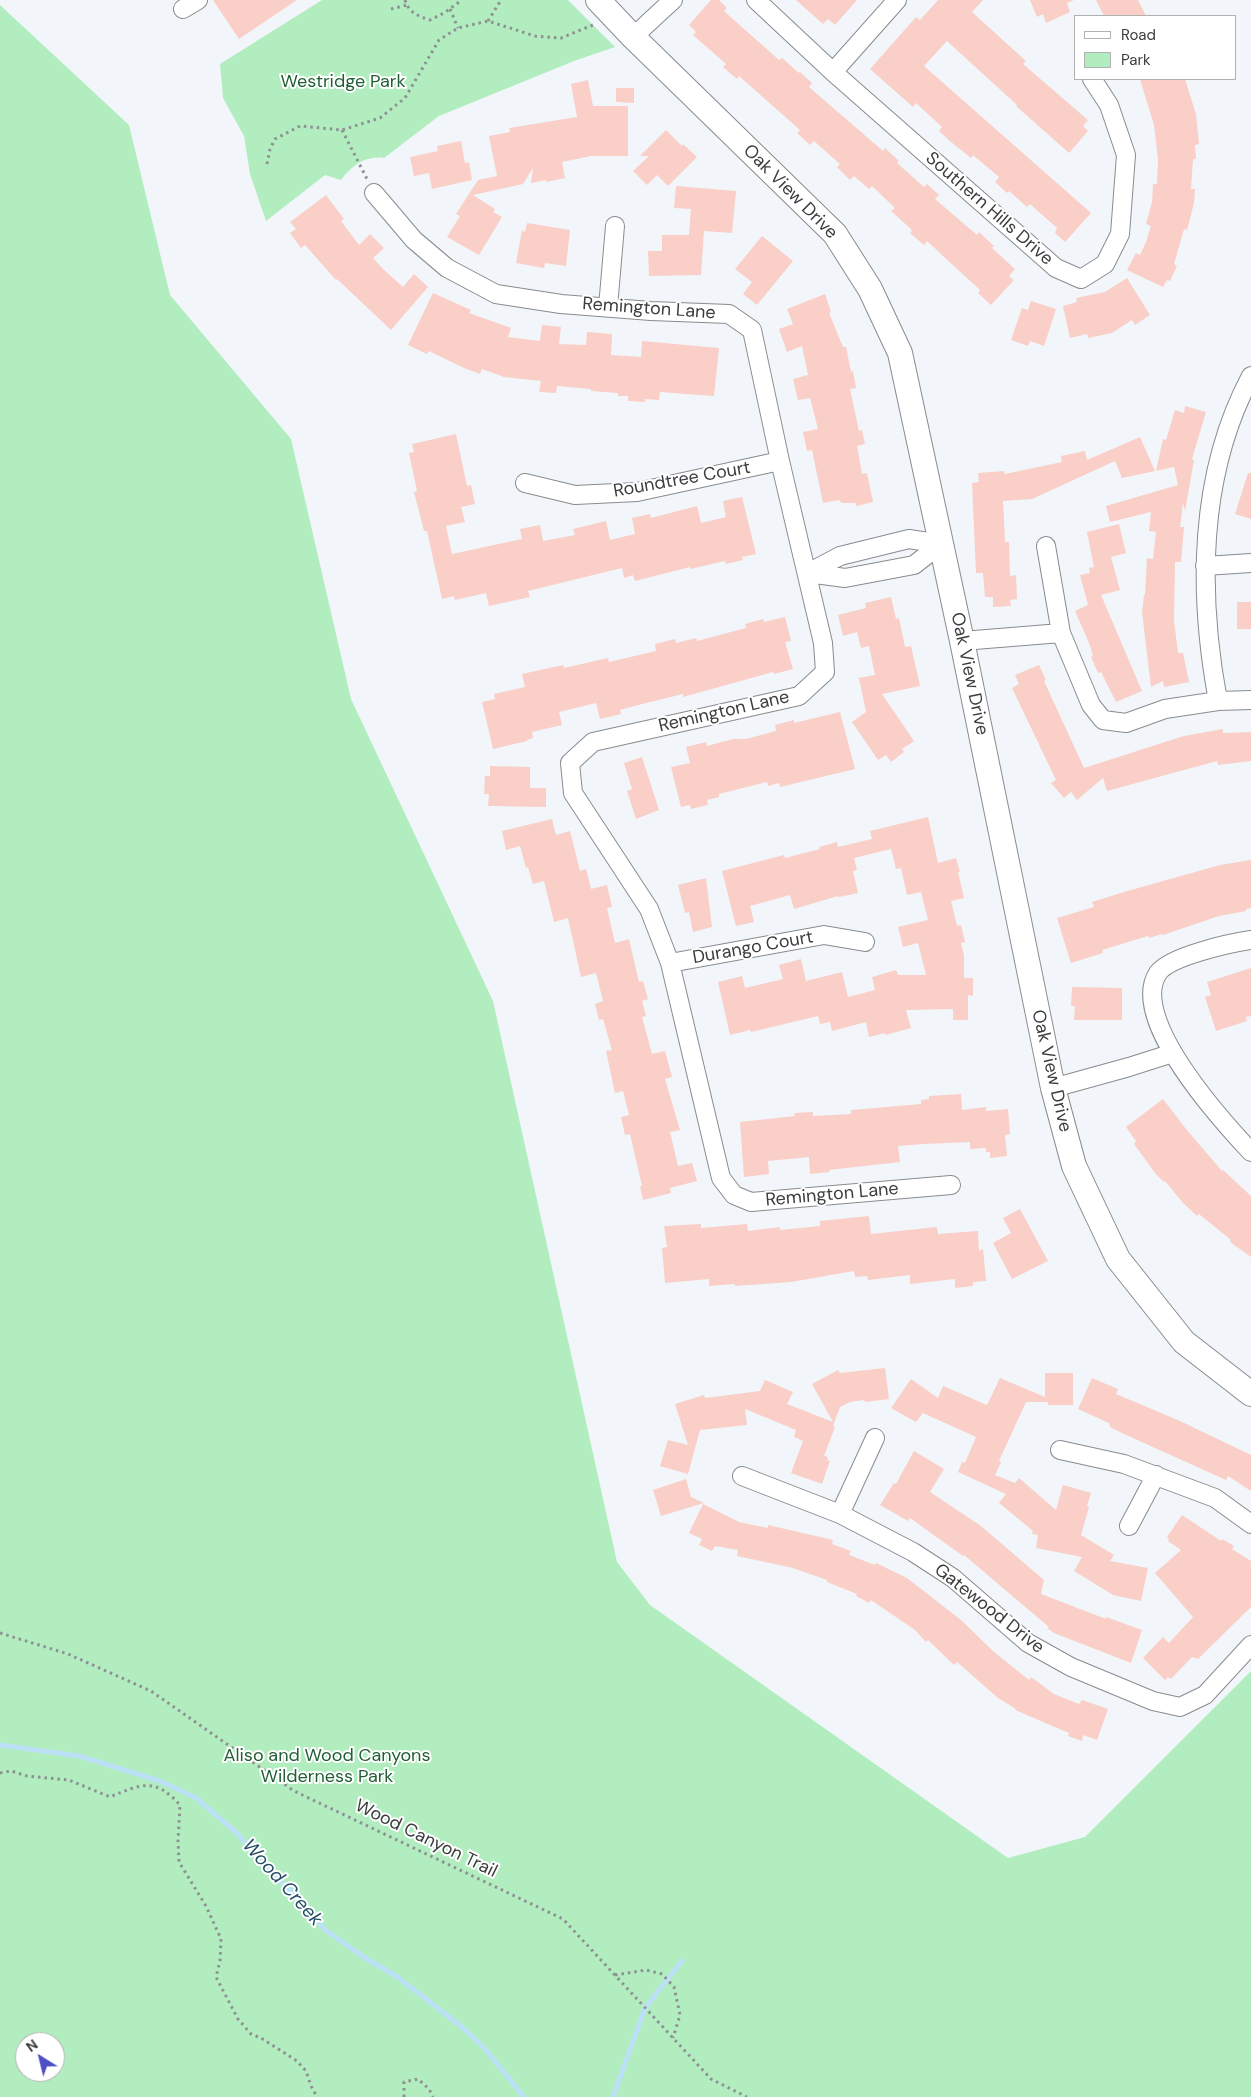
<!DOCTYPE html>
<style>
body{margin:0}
#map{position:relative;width:1251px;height:2097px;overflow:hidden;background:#f2f6fa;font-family:"DM Sans",sans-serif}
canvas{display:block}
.legend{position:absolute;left:1074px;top:15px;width:162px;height:65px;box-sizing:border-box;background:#fff;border:1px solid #b1b1b2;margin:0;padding:6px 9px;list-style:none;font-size:15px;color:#3b3c3e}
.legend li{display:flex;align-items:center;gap:10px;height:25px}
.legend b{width:25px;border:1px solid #b1b1b2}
.north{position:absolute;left:15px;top:2032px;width:50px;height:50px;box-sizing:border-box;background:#fff;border:1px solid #b1b1b2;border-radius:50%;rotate:324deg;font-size:14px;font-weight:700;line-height:20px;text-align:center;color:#3b3c3e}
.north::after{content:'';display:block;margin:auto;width:18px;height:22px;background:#4f4fc5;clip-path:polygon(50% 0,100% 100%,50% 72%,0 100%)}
</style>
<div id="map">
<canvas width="1251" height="2097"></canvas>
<ul class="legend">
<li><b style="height:6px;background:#fff"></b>Road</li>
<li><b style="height:14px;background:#b1edbe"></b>Park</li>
</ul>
<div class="north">N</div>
</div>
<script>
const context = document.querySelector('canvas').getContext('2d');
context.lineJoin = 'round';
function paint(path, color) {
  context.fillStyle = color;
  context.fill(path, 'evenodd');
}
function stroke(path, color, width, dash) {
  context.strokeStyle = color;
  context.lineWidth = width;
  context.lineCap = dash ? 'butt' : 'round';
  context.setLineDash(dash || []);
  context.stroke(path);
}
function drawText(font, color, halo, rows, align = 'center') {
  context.font = font + ' "DM Sans",sans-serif';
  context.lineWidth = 4;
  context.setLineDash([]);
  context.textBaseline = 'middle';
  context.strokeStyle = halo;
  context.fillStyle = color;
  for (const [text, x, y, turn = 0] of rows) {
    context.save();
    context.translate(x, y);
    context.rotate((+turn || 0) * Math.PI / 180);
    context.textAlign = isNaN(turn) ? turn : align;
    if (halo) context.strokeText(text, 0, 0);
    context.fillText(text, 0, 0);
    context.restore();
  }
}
paint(new Path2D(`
 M322 0H568L615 47 574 61 439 116 384 158C366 155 351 166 341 180L325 175 266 221 250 174 244 136 223 98 220 64Z
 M0 5 129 125 170 295 291 439 351 699 493 1001 617 1562 650 1605 1008 1858 1085 1837 1251 1671V2097H0ZM25 2042H55V2072H25Z`), '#b1edbe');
stroke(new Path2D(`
 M0 1745 79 1756 160 1781 196 1798 237 1833 265 1867 296 1896 324 1929 362 1956 399 1978 462 2027 486 2050 524 2097
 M613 2097 645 2008 682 1961`), '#bce1f7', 5);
paint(new Path2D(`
 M213 0H297L239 39Z
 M711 0H719L727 8 724 11 743 28 779 60 782 58 799 73 800 72 812 83 809 87 883 151 885 148 899 161 897 163 924 187 927 184 939 195 935 199 977 235 979 232 994 246 992 248 1015 269 1009 276 1014 280 991 305 978 293 980 290 955 267 927 241 924 245 910 233 912 230 891 211 895 208 872 186 869 189 854 176 850 180 837 167 840 164 814 141 810 145 797 133 800 130 739 76 737 79 723 67 726 64 693 35 696 32 689 25Z
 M796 0H857L835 25 828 19 823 24Z
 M938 0H983L972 12 1026 61 1023 64 1088 120 1083 126 1088 131 1069 153 1016 106 1017 105 947 41 924 66 1091 213 1065 242 1055 233 1057 228 1030 204 1027 207 1009 191 1007 193 995 182 999 177 973 155 971 158 951 142 939 131 942 127 916 103 913 107 870 69 916 17 920 20Z
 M1030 0H1074L1067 3 1070 12 1046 23 1043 14 1037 17Z
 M1096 0H1138L1146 16H1104Z
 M1140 79H1185L1196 114 1199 144 1195 145 1196 159H1193L1191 189H1195L1194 203 1187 230 1184 229 1174 264 1177 266 1170 281 1167 280 1163 287 1127 270 1136 253 1140 255 1146 242 1151 226 1146 224 1152 202 1153 184H1157L1158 160 1154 125Z
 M588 80 593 106H628V156H591L562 162 565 178 546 182V180L531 183 533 168 523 184 473 195 495 209 493 212 502 217 479 255 447 237 460 216 456 214 478 180 497 176 489 136 510 132 509 128 577 117 571 84Z
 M616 88H634V103L616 102Z
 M666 130 682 146 683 144 697 157 668 186 657 175 647 185 633 171 649 156H640Z
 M461 141 465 163 469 162 472 180 432 189 429 173 414 176 410 157 438 151 437 146Z
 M676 186 736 191 732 233 704 231 701 275 649 276 648 251H662V235H689L691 209 674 208Z
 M326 195 344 219 341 221 359 245 370 234 384 248 373 258 384 270 403 287 414 274 428 287 391 330 337 279 336 280 305 245 301 248 290 233 296 229 290 222Z
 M527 223 570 230 566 266 545 263 544 268 516 263 522 230 525 232Z
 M762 236 793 261 757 305 743 294 752 282 735 269Z
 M1127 278 1150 315 1135 325 1132 320 1112 333 1088 338 1087 334 1070 338 1063 306 1077 302 1076 298 1105 292Z
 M433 293 471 310 469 313 511 328 508 337 540 341 542 325 561 327 559 344 586 345 587 332 612 334 611 355 641 357 642 341 719 348 714 396 660 392 659 400 645 399V402L628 401V396H618V393L591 391V389L557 386 556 393 539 392 541 381 504 377 482 369 480 374 464 368 429 351 427 354 408 345Z
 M825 294 831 312 829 313 843 347H846L851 372 853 371 856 388 850 389 859 431 862 430 865 444 857 446 862 474 867 473 873 502 856 506V503H842L839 500 823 503 812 450 807 451 803 432 818 429 810 398 798 400 793 379 808 375 802 346 787 352 779 329 793 324 787 309Z
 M1031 301 1056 309 1044 346 1030 341 1028 346 1011 340 1022 308 1028 310Z
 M1185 406 1206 412 1192 459 1194 460 1185 511 1183 503 1180 527H1184L1181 562H1175L1174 620 1178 653H1183L1189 682 1164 687 1163 681 1151 687 1142 612 1144 595H1145L1147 558 1153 559 1156 532 1149 531 1151 512 1110 522 1106 506 1178 485 1174 467 1156 471 1163 439 1166 440 1175 410 1184 413Z
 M456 434 467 486 471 485 475 504 461 507 465 522 446 526 452 554 522 539 520 529 540 525 543 541 575 535 573 529 606 521 610 540 635 534 632 518 650 514 651 518 697 506 701 523 726 517 723 501 742 497 756 554 742 557 743 560 726 564 725 561 690 569V567L635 581 633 575 624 578 622 568 528 591 530 597 489 606 486 593 455 600 454 596 442 599 427 531H424L414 492 417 491 409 453 414 452 412 444Z
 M1140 437 1155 471 1122 478 1115 461 1032 499 1003 501 1005 542H1009L1010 576 1016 575 1017 599 1010 600 1011 606 993 607V597H985L983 573H976L972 483 979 482 978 473 1004 471 1005 474 1062 462 1061 456 1085 451 1087 460Z
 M1248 473H1251V519L1235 514Z
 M1119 524 1126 553 1111 557 1120 590 1101 595 1142 691 1116 702 1101 672 1098 673 1091 657 1093 656 1089 643 1075 611 1088 605 1080 575 1090 573 1089 568 1094 567 1087 532Z
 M891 597 896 619 899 618 905 647 911 646 920 686 882 694 914 741 902 749 904 752 891 762 886 755 878 760 852 722 866 712 859 678 875 675 869 646 861 648 857 632 843 636 838 615 866 608 865 603Z
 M1237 602H1251V629H1237Z
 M785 617 791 641 785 642 793 669 774 674 773 672 683 697V694L642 704 620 710 621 714 600 719 596 703 559 712 562 725 532 732 533 738 527 740V741L493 749 482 702 495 699 494 694 525 687 522 674 563 665 564 668 608 658 609 662 656 651 655 644 675 639 676 643 696 638 697 641 746 628 745 624 763 619 764 622Z
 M1039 665 1046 680 1044 681 1084 768 1184 736 1223 729V733L1251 732V761L1218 765 1217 761 1107 791 1103 778 1077 800 1071 792 1064 798 1051 783 1056 780 1012 688 1019 684 1015 675Z
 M840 712 855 769 780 787 779 783 768 786 767 782 719 794V797L707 800 708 805 691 809 690 805 681 807 671 767 690 763 686 747 706 742 707 746 733 739H746L776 731 775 725 794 720V723Z
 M642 757 659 810 636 819 627 791 632 789 624 763Z
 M490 766 530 767V788H546V807L488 806 489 794H484L485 776H490Z
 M928 817 938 863 956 858 960 872H958L964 898 951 901 957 926 961 925 965 942 961 943 964 955V978H973V996L968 995V1020H953V1009L906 1010 911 1028 885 1035V1033L869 1037 866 1022 832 1031 830 1022 820 1024 818 1016 751 1032 750 1030 730 1035 718 982 742 976 745 988 783 979 779 965 801 959 806 981 842 972 848 997 875 990 872 977 896 970 898 975H926L918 943 903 947 898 927 928 920 921 892 907 895 901 868 896 869 891 849 854 858 857 870 853 871 858 893 839 897 838 896 794 909 790 895 750 906 754 922 736 926 722 871 784 855 785 858 820 849 819 847 837 842 838 847 872 839 870 831Z
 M552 819 556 835 570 831 580 871 586 869 591 889 607 885 612 907 607 908 615 943 629 939 639 982 643 981 648 999 642 1001 646 1016 642 1017 652 1054 665 1051 672 1077 665 1079 680 1130 670 1132 678 1166 692 1163 697 1181 670 1188 671 1193 643 1200 640 1186H642L630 1134 625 1135 621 1117 629 1115 623 1091 615 1093 606 1051 612 1050 603 1019 599 1020 595 1004 603 1001 596 973 581 977 568 918 554 922 544 881 533 884 528 867 526 868 520 846 506 850 502 831Z
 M1251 860V908L1246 909V911L1219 916 1163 935 1162 934 1149 938 1148 936 1102 950 1103 953 1071 963 1057 918 1094 907 1092 902 1124 892 1220 865Z
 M706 878 712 927 693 932 689 912 685 913 678 885Z
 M1251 968V1016L1246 1017 1247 1021 1216 1031 1205 997 1211 995 1207 982Z
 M1072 987 1122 988V1020H1074L1075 1006H1071Z
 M961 1094 962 1110 986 1107V1111L1008 1109 1010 1134 1005 1135 1007 1156 990 1158V1152H986V1148L970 1149V1142L924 1144 898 1146 900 1162 829 1170 830 1172 810 1174 809 1157 768 1161 769 1174 744 1177 740 1122 795 1116 794 1113 813 1112V1116L851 1114V1110L921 1104V1100L929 1099V1096Z
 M1163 1099 1186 1129 1222 1171 1223 1170 1251 1196V1257L1230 1242 1231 1240 1199 1214 1197 1216 1183 1203 1165 1181 1164 1182 1155 1173 1134 1144 1136 1141 1126 1127Z
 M1020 1209 1048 1261 1012 1279 993 1243 1011 1233 1003 1218Z
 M869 1216 871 1234 937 1227 938 1234 978 1231 979 1251 983 1249 986 1281 973 1282V1286L955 1288V1279L910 1284V1275L868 1280 867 1276 855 1277 854 1271 791 1282 735 1286V1284L709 1286V1279L665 1283 662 1248 667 1247 664 1226 701 1224V1228L747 1224 748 1231 780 1227V1230L820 1226V1221Z
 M885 1368 889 1399 865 1402 864 1400 850 1402 840 1407 833 1426 835 1427 824 1456 828 1457 827 1460 830 1461 822 1484 791 1473 803 1441 794 1437 796 1430 745 1409 747 1425 700 1430 688 1474 660 1466 668 1440 688 1445 675 1404 704 1395 705 1398 760 1391 765 1380 793 1392 787 1404 833 1422 812 1384 838 1370 840 1373Z
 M1045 1373H1073V1405H1048V1402H1026L999 1461 1001 1462 995 1475 1015 1483 1019 1478 1056 1510 1063 1485 1091 1493 1087 1506 1089 1507 1081 1535 1114 1555 1110 1561 1148 1568 1141 1601 1113 1595 1074 1571 1082 1557 1036 1548 1038 1535 1032 1534 1033 1531 999 1503 1006 1494 958 1472 962 1462 965 1463 976 1437 923 1413 916 1422 891 1408 911 1379 938 1398 943 1386 987 1405 1000 1378 1045 1397Z
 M1092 1378 1118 1389 1116 1394 1180 1421 1251 1455V1491L1228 1476 1226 1480 1124 1434 1110 1427 1109 1423 1078 1409Z
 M914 1451 944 1469 930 1492 981 1526 1044 1580 1041 1594 1106 1619V1617L1142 1630 1131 1663 1054 1633 1047 1628 1049 1627 964 1555 963 1556 910 1518 908 1521 880 1505 894 1483 896 1484Z
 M686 1479 691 1497 704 1503 661 1516 653 1490Z
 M703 1504 739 1522 768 1528V1525L833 1540 832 1544 851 1551 849 1555 875 1565 876 1563 907 1578 961 1620 993 1651 1029 1680 1031 1677 1054 1694 1079 1704 1082 1700 1108 1709 1097 1740 1083 1735 1082 1741 1068 1736 1069 1733 1015 1710 1016 1709 998 1698 957 1662 954 1665 928 1640 926 1642 915 1630 871 1600 869 1603 856 1596 857 1594 827 1582V1580L793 1568 737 1556 738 1550 715 1546 712 1551 699 1545 702 1539 689 1533Z
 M1182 1515 1221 1541 1222 1539 1234 1546 1232 1549 1251 1561V1607L1198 1659 1192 1657 1171 1679 1168 1677 1165 1680 1143 1658 1163 1637 1169 1643 1193 1617 1155 1573 1181 1550 1168 1541 1169 1539 1167 1537Z`), '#f9cfc7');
const street = new Path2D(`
 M756 0 833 72 1056 268 1081 279 1105 264 1120 234 1126 155 1109 105 1092 79
 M183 9 198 0
 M633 37 673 0
 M833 72 897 0
 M374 193 414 240 447 268 496 294 561 304 651 311 729 314 752 330 780 461 823 643 825 672 799 696 593 742 570 763 573 793 649 909 670 963 721 1178 734 1195 751 1202 951 1185
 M608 307 615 226
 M525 483 575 495 637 492 780 461
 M1046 546 1061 633 1091 705 1103 720 1126 723 1165 709 1218 701 1251 700
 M1205 566 1251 563
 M808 573 845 578 914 565 941 544
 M808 573 840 556 909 539 941 544
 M962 641 1061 633
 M1218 701C1198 594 1198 475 1251 376
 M1251 940C1231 943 1170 956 1158 973 1128 1018 1222 1121 1251 1152
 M670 963 824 935 865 942
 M1053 1088 1129 1067 1173 1053
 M1060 1450 1124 1464 1215 1498 1251 1524
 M742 1476 840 1514 913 1552 953 1578 1028 1643 1071 1667 1153 1701 1180 1707 1205 1695 1251 1645
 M840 1514 875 1438
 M1129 1526 1156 1475`);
const secondary = new Path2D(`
 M598 0 633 37 835 234 870 289 900 353 962 641 1053 1088 1074 1166 1118 1259 1184 1342 1251 1394`);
stroke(street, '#888b8f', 20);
stroke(secondary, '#888b8f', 26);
stroke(new Path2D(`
 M405 0C409 13 418 16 430 20L444 13 462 0
 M391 9 407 5
 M450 9 458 28
 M488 21 501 0
 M342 130 367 179
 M267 164 270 149 275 139 300 126 342 130 380 118 405 98 439 40 458 28 488 21 535 36 561 38 593 25
 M0 1633 68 1654 151 1691 294 1791 563 1919 711 2079 747 2097
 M0 1773 11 1771 27 1776 69 1780 110 1797C141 1784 155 1777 180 1805L178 1841 179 1862 206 1906 221 1939 220 1961 216 1977 238 2019 251 2034 261 2038 297 2061 306 2071 311 2086 317 2097
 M615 1975 646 1970 662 1974 674 1987 680 2015 673 2038
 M404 2097V2082L418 2079 429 2089 433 2097`), '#8e9093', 3, [2.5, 4]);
stroke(street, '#fff', 18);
stroke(secondary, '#fff', 24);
drawText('18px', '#215e34', '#fff', [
 ["Westridge Park",343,82],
 ["Aliso and Wood Canyons",327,1756],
 ["Wilderness Park",327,1777]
]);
drawText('18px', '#3b3c3e', '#fff', [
 ["Oak View Drive",790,192,45],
 ["Southern Hills Drive",989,209,41],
 ["Remington Lane",649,309,4],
 ["Roundtree Court",682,480,-10],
 ["Oak View Drive",969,674,78],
 ["Remington Lane",724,712,-13],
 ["Durango Court",753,948,-10],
 ["Oak View Drive",1051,1071,77],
 ["Remington Lane",832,1195,-5],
 ["Gatewood Drive",989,1609,38],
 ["Wood Canyon Trail",426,1839,26]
]);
drawText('italic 19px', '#224e65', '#fff', [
 ["Wood Creek",282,1883,48]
]);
</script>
